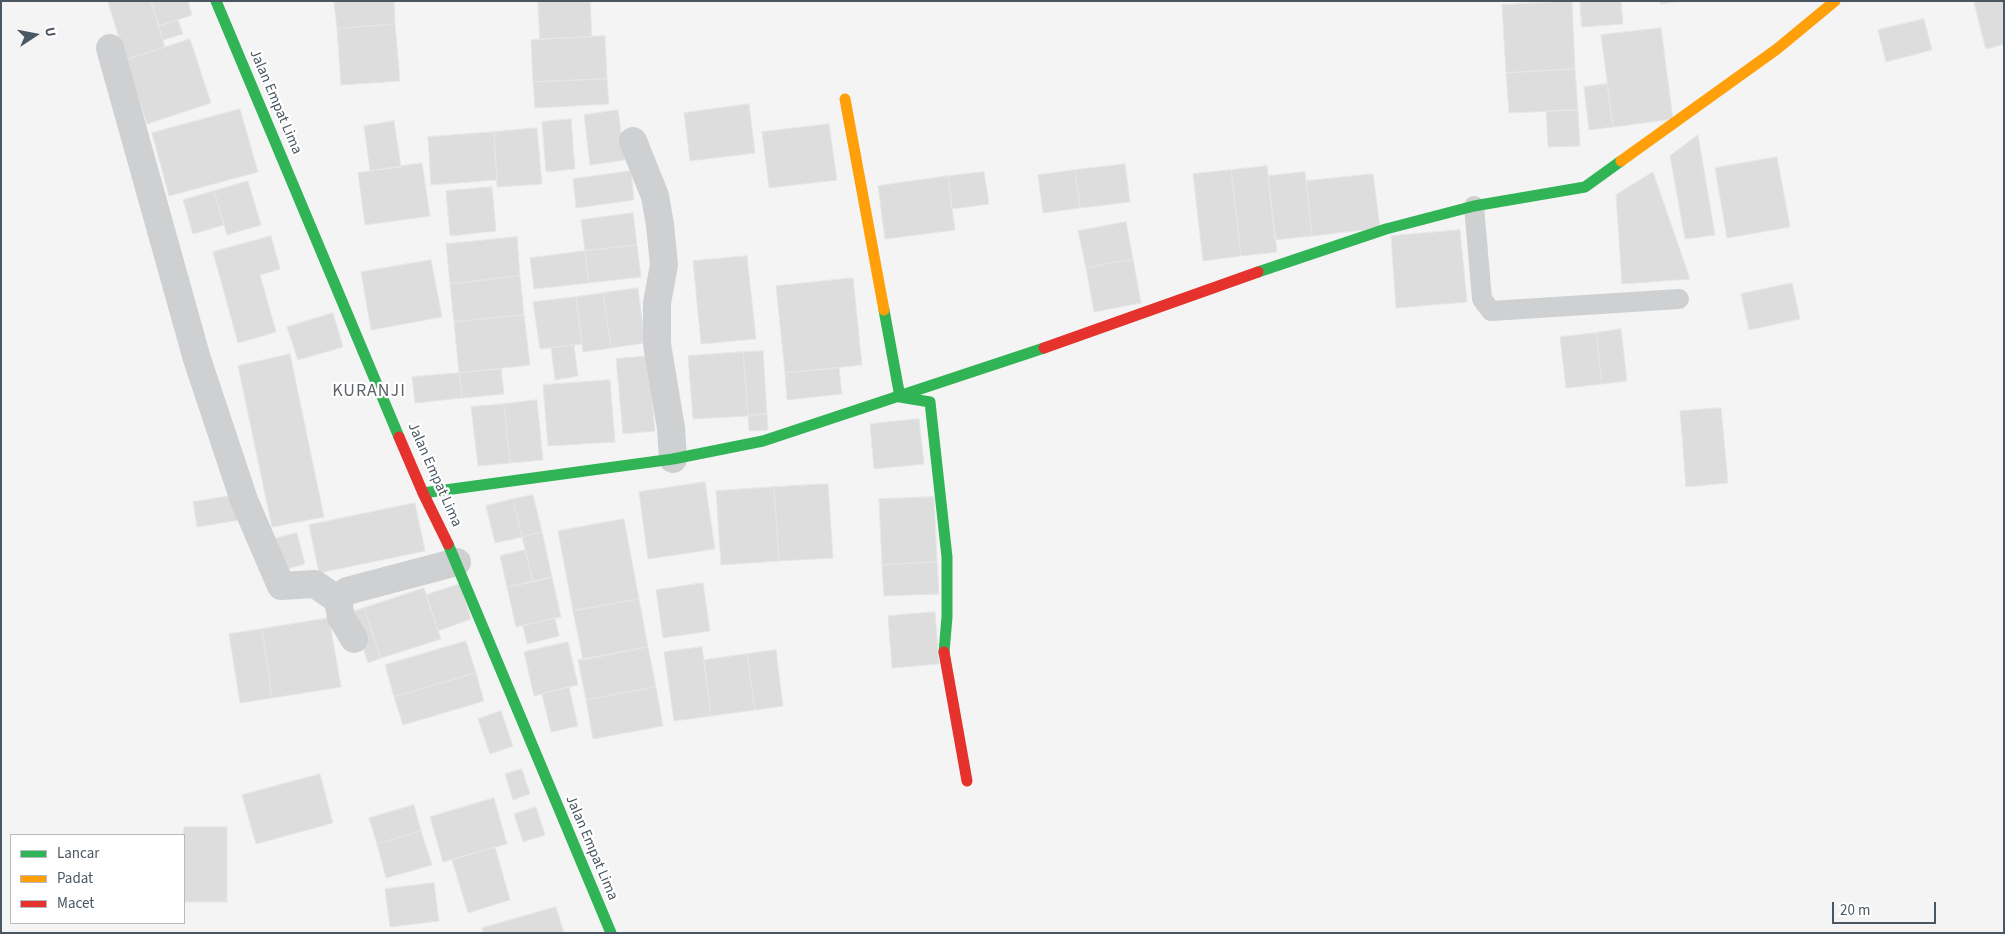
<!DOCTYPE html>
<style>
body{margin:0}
#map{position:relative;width:2005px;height:934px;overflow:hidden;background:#f4f4f4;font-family:"Source Sans 3",sans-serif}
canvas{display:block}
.frame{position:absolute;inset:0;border:2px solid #4a5661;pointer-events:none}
.legend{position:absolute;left:10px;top:834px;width:175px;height:90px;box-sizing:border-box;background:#fff;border:1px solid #b7bbc0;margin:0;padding:6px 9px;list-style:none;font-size:15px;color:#4a5661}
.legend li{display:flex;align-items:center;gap:10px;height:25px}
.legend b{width:25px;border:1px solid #b7bbc0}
.north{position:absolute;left:10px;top:10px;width:50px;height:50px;-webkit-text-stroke:4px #fff;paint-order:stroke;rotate:79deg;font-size:14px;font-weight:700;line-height:20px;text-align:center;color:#4a5661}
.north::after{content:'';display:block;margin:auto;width:18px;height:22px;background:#4a5661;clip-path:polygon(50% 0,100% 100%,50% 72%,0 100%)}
.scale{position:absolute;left:1832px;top:902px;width:104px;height:22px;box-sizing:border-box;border:2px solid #4a5661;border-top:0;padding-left:6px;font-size:15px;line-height:18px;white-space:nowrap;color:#4a5661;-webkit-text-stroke:4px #fff;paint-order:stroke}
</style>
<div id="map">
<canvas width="2005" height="934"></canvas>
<div class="frame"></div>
<ul class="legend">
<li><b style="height:6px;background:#30b455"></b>Lancar</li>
<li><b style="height:6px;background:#ff9f0a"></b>Padat</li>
<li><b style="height:6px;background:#e5322d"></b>Macet</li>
</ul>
<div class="north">U</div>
<div class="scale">20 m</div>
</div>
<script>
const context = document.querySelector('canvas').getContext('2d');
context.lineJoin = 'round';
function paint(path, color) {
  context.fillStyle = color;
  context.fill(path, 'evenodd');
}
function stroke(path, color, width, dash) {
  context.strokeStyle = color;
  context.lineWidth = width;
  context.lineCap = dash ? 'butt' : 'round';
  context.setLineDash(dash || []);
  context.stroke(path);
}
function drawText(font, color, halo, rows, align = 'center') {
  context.font = font + ' "Source Sans 3",sans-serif';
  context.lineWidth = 4.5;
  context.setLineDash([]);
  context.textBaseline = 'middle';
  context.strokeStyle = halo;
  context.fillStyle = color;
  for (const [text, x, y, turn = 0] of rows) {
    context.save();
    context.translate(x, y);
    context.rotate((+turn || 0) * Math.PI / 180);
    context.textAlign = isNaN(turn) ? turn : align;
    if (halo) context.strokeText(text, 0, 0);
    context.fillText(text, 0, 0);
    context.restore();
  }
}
const building = new Path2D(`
 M108 1H151L165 47 126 60Z
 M151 1H188L192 15 159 26Z
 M347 1H394L395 24 337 29 334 2Z
 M538 1H590L592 37 540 39Z
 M1572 1 1575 69 1506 73 1502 5Z
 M1580 1H1621L1623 24 1582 27Z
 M1661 1H1684L1661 4Z
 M1974 1H2004V44L1986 49Z
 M1924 19 1932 50 1886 62 1878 30Z
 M178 20 183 34 163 40 159 26Z
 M395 24 400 81 341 85 337 29Z
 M1661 28 1673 119 1613 127 1601 35Z
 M605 36 607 79 533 82 531 40Z
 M190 39 211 103 147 124 126 60Z
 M1575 69 1578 110 1509 113 1506 73Z
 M607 79 609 104 535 108 533 82Z
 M1607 84 1613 127 1589 130 1584 87Z
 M749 104 755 153 690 161 684 113Z
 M240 109 258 172 169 196 152 133Z
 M618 110 625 160 590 165 584 115Z
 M1578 110 1580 146 1548 147 1546 111Z
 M571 119 575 169 546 172 542 122Z
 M394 121 401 167 370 171 364 126Z
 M829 124 837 180 769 188 762 132Z
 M537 128 542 184 497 187 494 132Z
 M494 132 497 180 431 185 428 137Z
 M1698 135 1715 235 1685 239 1670 156Z
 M1777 157 1790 227 1727 238 1715 168Z
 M422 163 430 216 365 225 358 173Z
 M1125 164 1130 202 1080 208 1075 170Z
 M1267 166 1277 252 1241 256 1231 170Z
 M1075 170 1080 208 1043 213 1038 175Z
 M1231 170 1241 256 1203 261 1193 174Z
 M631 171 634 200 576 208 573 179Z
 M984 172 989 204 952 209 948 176Z
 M1305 172 1312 236 1275 240 1268 176Z
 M1653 172 1690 279 1622 284 1616 195Z
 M1373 174 1380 228 1312 236 1306 181Z
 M948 176 955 230 885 239 878 186Z
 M248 181 261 225 227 235 214 191Z
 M492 187 496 231 450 236 446 191Z
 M214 191 224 225 193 234 183 200Z
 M633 213 637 245 585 251 581 220Z
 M1126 222 1133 259 1086 268 1078 231Z
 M1460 230 1467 302 1396 308 1391 236Z
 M271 236 280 269 260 275 276 332 238 343 213 252Z
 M517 237 520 276 450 284 446 244Z
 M637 245 641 277 589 283 585 251Z
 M585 251 589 283 534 289 530 258Z
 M747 256 756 339 701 344 693 261Z
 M1133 259 1141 303 1094 312 1086 268Z
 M431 260 442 317 371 330 361 272Z
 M520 276 524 315 454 322 450 284Z
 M853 278 862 365 785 373 776 286Z
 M1792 283 1800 319 1749 330 1741 294Z
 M638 288 645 343 611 348 603 293Z
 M603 293 611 348 583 352 576 297Z
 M576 297 582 344 540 349 533 302Z
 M333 313 343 347 298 360 287 327Z
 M524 315 530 365 459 373 454 322Z
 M1621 329 1627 381 1602 384 1596 333Z
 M1596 333 1602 384 1566 388 1560 337Z
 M574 345 578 376 555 380 551 348Z
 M763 351 767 414 748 416 743 352Z
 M743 352 748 416 693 419 688 356Z
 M290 354 324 517 272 527 238 366Z
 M648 356 655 431 623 434 616 359Z
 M839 368 842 394 787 400 785 373Z
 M501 369 504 394 462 398 459 373Z
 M459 373 462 398 415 403 412 377Z
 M610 380 615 442 548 446 543 385Z
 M537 400 543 460 510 463 504 404Z
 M504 404 510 463 478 466 471 407Z
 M1721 408 1728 483 1686 487 1680 411Z
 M767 414 768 430 749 431 748 416Z
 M919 419 924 464 874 469 870 424Z
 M705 482 715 549 648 559 639 492Z
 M828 484 833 558 779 561 774 487Z
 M774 487 779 561 721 565 716 491Z
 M236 495 240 520 197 527 193 502Z
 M533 495 542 532 522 537 513 499Z
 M934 497 937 562 882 565 879 499Z
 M513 499 522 537 495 543 486 506Z
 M415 503 425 551 319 573 309 525Z
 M624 519 639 599 573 611 558 531Z
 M542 532 552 577 533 582 522 537Z
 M297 533 305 564 283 570 276 538Z
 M525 550 533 582 507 587 500 556Z
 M937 562 939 594 884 596 882 565Z
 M552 577 561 617 516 627 507 587Z
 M703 583 710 631 663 638 656 590Z
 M460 584 471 619 438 631 426 595Z
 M424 588 441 639 381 658 364 608Z
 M639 599 648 647 583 660 573 611Z
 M364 608 381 658 368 663 351 612Z
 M935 612 939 664 892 668 888 616Z
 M329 618 341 687 272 698 262 629Z
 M555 618 559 636 527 644 523 626Z
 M262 629 272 698 240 703 229 634Z
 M466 641 476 673 394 697 385 665Z
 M568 642 578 685 534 696 524 652Z
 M648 647 656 687 586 700 578 660Z
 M702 647 711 716 674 721 664 652Z
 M776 650 783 706 755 710 747 654Z
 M747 654 755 710 711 716 704 660Z
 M476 673 484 701 403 725 394 697Z
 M569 687 578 726 551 732 542 694Z
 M656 687 663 726 593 739 586 700Z
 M501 711 513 746 490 754 478 719Z
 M522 769 530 794 513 800 505 774Z
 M320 774 333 823 256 844 242 795Z
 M494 798 507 844 443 862 430 817Z
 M414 805 421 831 377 844 369 818Z
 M536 807 545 835 523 842 514 814Z
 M184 827H227V902H184Z
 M421 831 432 865 386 878 377 844Z
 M495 847 510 900 468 913 452 860Z
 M434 883 439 921 390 927 385 889Z
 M556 907 564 933H484L482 928Z`);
paint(building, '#ddddde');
stroke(building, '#e5e6e7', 1);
stroke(new Path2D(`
 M1474 206 1482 299 1491 311 1679 299`), '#ced0d2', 20);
stroke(new Path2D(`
 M110 48 197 359 244 500 281 586 315 584 338 600
 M633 141 655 196 660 225 664 265 657 303V344L671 428 673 459
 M354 639 341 617 338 600 347 591 457 562`), '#ced0d2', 28);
stroke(new Path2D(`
 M216 1 399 437
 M1258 272 1386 229 1474 206 1585 187 1621 161
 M884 310 900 397 930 402 947 557V617L944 652
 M423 493 673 459 763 441 1044 348
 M448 544 611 933`), '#30b455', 11);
stroke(new Path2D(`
 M845 99 884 310
 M1621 161 1777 49 1835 1`), '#ff9f0a', 11);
stroke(new Path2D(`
 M1044 348 1258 272
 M399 437 423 493 448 544
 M944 652 967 781`), '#e5322d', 11);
drawText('15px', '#4a5661', '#fff', [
 ["Jalan Empat Lima",275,102,67],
 ["Jalan Empat Lima",434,475,66],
 ["Jalan Empat Lima",591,848,67]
]);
context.letterSpacing = '1px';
drawText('18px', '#5f6368', '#fff', [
 ["KURANJI",369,392]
]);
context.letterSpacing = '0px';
</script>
